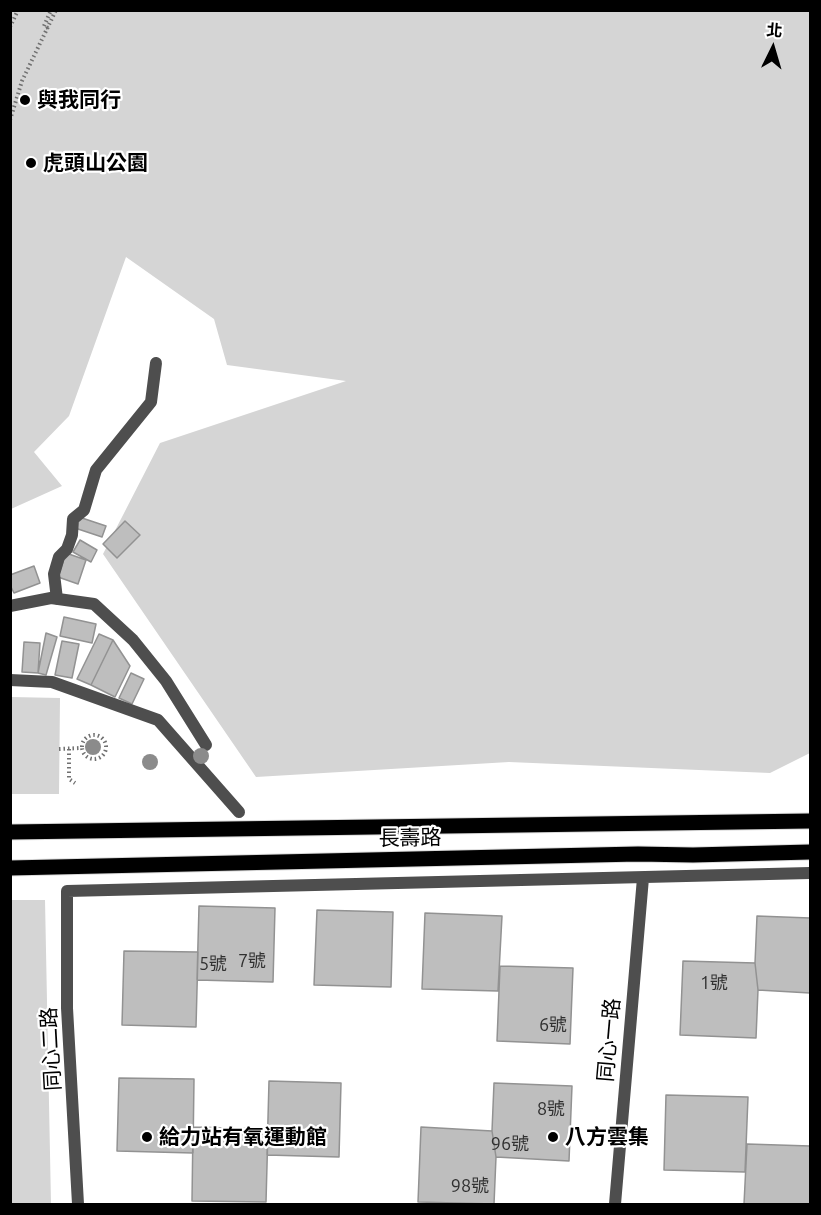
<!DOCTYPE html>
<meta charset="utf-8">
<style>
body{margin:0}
#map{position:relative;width:821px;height:1215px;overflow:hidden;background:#fff;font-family:Ubuntu,"Noto Sans TC",sans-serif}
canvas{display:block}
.frame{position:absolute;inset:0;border:12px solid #000;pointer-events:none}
.north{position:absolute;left:743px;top:18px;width:60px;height:60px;-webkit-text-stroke:4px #fff;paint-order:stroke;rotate:5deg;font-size:16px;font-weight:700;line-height:24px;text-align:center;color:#000}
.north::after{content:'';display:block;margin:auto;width:21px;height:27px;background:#000;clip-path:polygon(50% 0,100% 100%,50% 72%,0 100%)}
</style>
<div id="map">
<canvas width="821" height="1215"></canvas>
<div class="frame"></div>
<div class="north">北</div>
</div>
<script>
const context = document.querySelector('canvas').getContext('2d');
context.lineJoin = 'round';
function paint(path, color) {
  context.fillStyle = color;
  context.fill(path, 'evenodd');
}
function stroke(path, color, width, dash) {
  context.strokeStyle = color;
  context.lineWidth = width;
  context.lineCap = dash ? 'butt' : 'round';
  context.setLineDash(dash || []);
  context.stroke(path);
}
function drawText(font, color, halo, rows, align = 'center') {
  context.font = font + ' Ubuntu,"Noto Sans TC",sans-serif';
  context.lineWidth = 4.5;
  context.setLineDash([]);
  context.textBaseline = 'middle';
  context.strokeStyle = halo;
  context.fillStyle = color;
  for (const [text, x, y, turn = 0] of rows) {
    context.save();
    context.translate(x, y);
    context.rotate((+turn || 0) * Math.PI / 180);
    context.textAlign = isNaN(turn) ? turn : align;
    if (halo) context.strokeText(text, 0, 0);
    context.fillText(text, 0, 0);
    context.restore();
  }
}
paint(new Path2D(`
 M10 11H810V753L770 773 509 762 256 777 103 554 160 443 346 381 227 365 214 319 126 257 69 416 34 452 62 486 11 509Z
 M11 697 60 698 59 794H11Z
 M11 900H45L51 1204H11Z`), '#d5d5d5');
const building = new Path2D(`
 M79 517 106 526 102 537 75 528Z
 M125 521 140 535 117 558 103 544Z
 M80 540 97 550 91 562 73 552Z
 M66 553 86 560 78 584 58 577Z
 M34 566 40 583 14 593 10 585V575Z
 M64 617 96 624 92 643 60 636Z
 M46 633 57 637 46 675 38 673Z
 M99 634 113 640 91 685 77 679Z
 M113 640 130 666 115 697 91 685Z
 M62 641 79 644 72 678 55 675Z
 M24 642 40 643 38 673 22 672Z
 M131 673 144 679 132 704 119 698Z
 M199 906 275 908 273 982 197 980Z
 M317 910 393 912 391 987 314 985Z
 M425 913 502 916 498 991 422 989Z
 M757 916 810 918V993L758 990 755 963Z
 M124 951 198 952 196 1027 122 1025Z
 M683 961 755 963 758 990 756 1038 680 1035Z
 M500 966 573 968 570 1044 497 1041Z
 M119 1078 194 1079 193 1153 117 1151Z
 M269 1081 341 1083 339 1157 267 1155Z
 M494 1083 572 1086 569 1161 496 1157 492 1131Z
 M666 1095 748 1097 745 1172 664 1170Z
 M193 1127 268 1129 266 1202 192 1201Z
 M421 1127 492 1131 496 1157 494 1204 418 1202Z
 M747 1144 810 1146V1204H744Z`);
paint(building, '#bebebe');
stroke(building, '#929292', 1.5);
const primary = new Path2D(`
 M10 832 810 821
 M10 868 638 854 693 855 810 852`);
stroke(primary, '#dbdbdb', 17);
stroke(new Path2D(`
 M10 27 18 10
 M48 28 44 26 51 10
 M10 120 22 81 56 10
 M82 747a12 12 0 1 1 24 0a12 12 0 1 1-24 0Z
 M59 749 81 748
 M69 749V779L75 783`), '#707070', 4, [1.5, 3]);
stroke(new Path2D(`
 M57 599 54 574 59 557 67 549 72 535 73 519 84 510 96 470 151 402 156 363
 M10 606 51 598 94 604 133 640 166 681 206 745
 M10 680 52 682 158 720 239 812`), '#4e4e4e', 12);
stroke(new Path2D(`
 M78 1204 67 1008V891L810 873
 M615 1204 643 878`), '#4e4e4e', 12);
stroke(primary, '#000', 15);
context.fillStyle = '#8b8b8b';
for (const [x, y] of [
 [93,747],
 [201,756],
 [150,762]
]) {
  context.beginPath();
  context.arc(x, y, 8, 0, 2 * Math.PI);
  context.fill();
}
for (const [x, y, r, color] of [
 [25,100,6,"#000"],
 [31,163,6,"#000"],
 [147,1137,6,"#000"],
 [553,1137,6,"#000"]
]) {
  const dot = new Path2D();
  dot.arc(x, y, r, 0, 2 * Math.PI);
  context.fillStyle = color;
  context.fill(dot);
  stroke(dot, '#fff', 2);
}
drawText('18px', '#303030', null, [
 ["7號",252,961],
 ["5號",213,964],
 ["1號",714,983],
 ["6號",553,1025],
 ["8號",551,1109],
 ["96號",510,1144],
 ["98號",470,1186]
]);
drawText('bold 21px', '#000', '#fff', [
 ["與我同行",37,100],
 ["虎頭山公園",43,163],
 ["給力站有氧運動館",159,1137],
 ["八方雲集",565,1137]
], 'left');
drawText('21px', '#000', '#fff', [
 ["長壽路",410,838,-1],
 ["同心一路",609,1040,-85],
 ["同心二路",51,1049,-93]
]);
</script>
